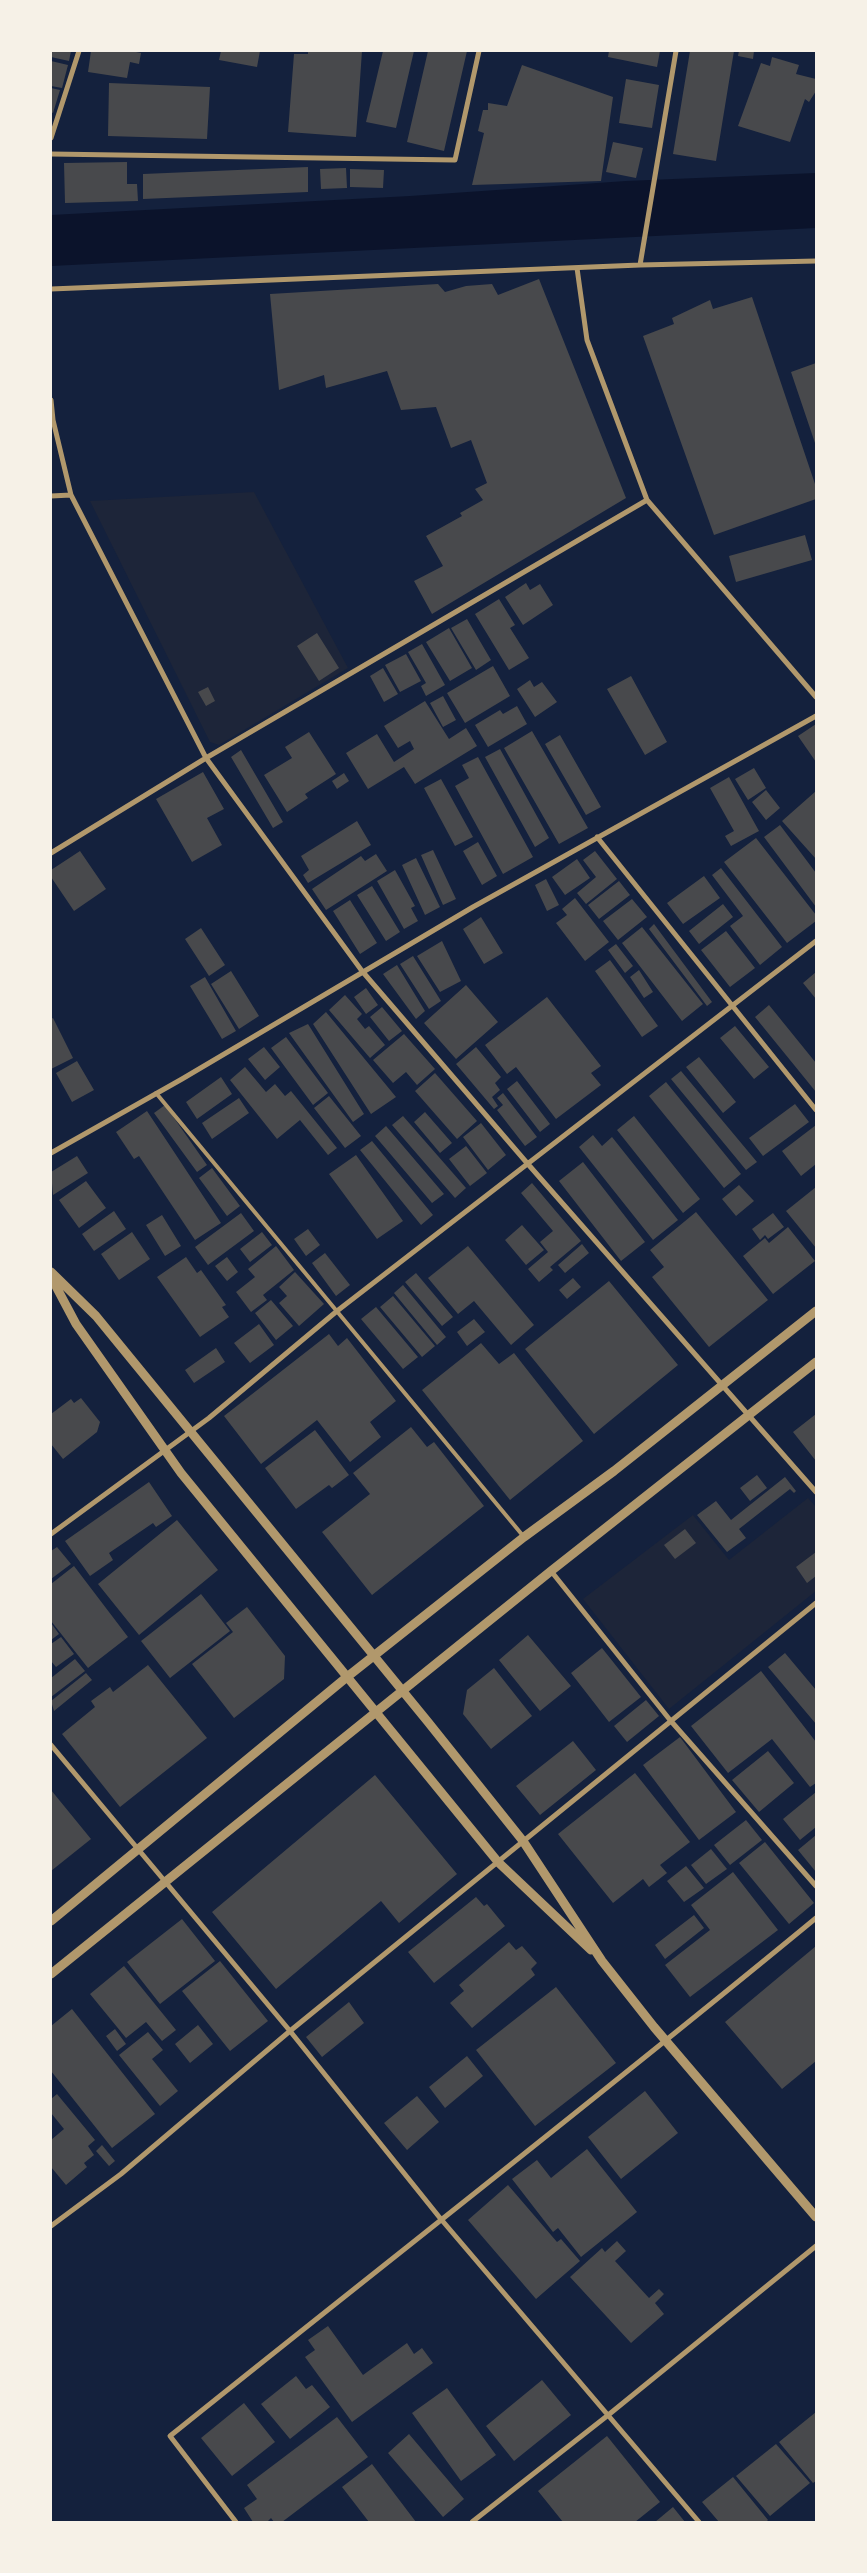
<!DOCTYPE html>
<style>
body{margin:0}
#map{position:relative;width:867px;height:2573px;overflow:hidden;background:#14213d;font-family:Mulish,sans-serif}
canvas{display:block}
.frame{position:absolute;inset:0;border:52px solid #f6f1e7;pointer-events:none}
</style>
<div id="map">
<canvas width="867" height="2573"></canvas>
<div class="frame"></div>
</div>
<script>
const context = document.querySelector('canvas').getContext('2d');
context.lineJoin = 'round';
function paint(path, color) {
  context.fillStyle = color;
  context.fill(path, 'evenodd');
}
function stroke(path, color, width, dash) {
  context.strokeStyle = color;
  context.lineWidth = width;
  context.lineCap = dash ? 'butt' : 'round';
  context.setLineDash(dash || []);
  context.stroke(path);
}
paint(new Path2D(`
 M254 492 348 668 219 745 210 742 90 501Z
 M808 1498 816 1507V1591L669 1709 583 1599 693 1515 729 1560Z`), '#1d2539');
paint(new Path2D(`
 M816 173V228L51 266V215L410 196 626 181Z`), '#0b132b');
paint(new Path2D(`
 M51 51H71L69 61 51 57Z
 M91 51H131L141 53 139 64 130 62 127 78 88 72Z
 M221 51H260L257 67 219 60Z
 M308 51H362L356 137 288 132 294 54H308Z
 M383 51H414L396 128 366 122Z
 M428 51H467L444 151 407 142Z
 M609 51H660L657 67 608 57Z
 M690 51H734L716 161 673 154Z
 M739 51H754L753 59 738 56Z
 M772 57 799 65 796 74 816 79V91L809 102 805 99 790 142 738 126 761 63 770 66Z
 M51 61 68 65 62 88 51 86Z
 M522 65 613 97 601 181 472 185 484 133 478 131 483 110H488V103L507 106Z
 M626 79 659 85 652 128 619 123Z
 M109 83 210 87 207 139 108 136Z
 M51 88 60 90 53 113 51 112Z
 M613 142 643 148 636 178 606 172Z
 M127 162V184H137L138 201 65 203 64 163Z
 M308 167V192L143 199V174Z
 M346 168 347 188 321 189 320 169Z
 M350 169 384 170 383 188 350 187Z
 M539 279 626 498 432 614 414 581 443 566 426 536 462 516 460 513 483 500 475 489 487 483 471 440 451 448 436 407 401 410 387 371 326 388 324 375 279 390 270 294 438 284 445 292 466 286 492 284 498 295Z
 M752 297 816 487V499L714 535 643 336 674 324 672 318 710 300 713 309Z
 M816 363V443H815L791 372Z
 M805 535 812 560 736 582 729 556Z
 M526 583 530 590 540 584 553 605 523 625 505 597Z
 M499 599 515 625 510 628 529 658 509 670 475 614Z
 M467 619 491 660 476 670 451 628Z
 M449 628 472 668 450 681 426 642Z
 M317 633 339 668 319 681 297 646Z
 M422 644 445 685 426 696 421 686 426 683 408 652Z
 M406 654 421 681 400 692 385 665Z
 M493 666 510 696 465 723 447 693Z
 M383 668 398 694 384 702 370 676Z
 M631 676 667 742 645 755 607 689Z
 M530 680 534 687 542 682 557 702 535 717 517 689Z
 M208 687 215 701 206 706 198 692Z
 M443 696 456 720 443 727 430 703Z
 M425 701 449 739 466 728 477 746 415 784 404 767 368 789 346 753 377 734 394 762 414 749 410 741 398 748 384 726Z
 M517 706 527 724 488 747 475 725 500 710 503 714Z
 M816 724V762L798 736Z
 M532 731 588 828 559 844 504 748Z
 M309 732 336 774 305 794 308 798 287 812 264 775 292 758 285 747Z
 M560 735 601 807 586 815 545 744Z
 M500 749 549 838 535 847 485 757Z
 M241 750 283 822 273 828 231 757Z
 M478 757 533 857 503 874 455 786 469 778 462 765Z
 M754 768 766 788 748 800 735 779Z
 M203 772 224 809 207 818 222 845 192 862 156 799Z
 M344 773 349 781 337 789 332 781Z
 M729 777 759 831 731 846 725 836 734 831 710 788Z
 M441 779 473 837 455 846 424 788Z
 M766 790 780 808 766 820 752 802Z
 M816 791V859L782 821Z
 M357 821 371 845 308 883 303 875 309 870 301 856Z
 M780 825 816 873V907L764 837Z
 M756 838 816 915V921L787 943 724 862Z
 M478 842 497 876 482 885 463 851Z
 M433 850 456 899 443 905 421 855Z
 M80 851 106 889 74 911 51 877V870Z
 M595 851 617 879 586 904 577 893 596 877 583 860Z
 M376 854 387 871 326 910 312 889 361 856 365 861Z
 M416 858 440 907 425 915 402 865Z
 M577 859 590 878 565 895 552 877Z
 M721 868 782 947 760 965 730 926 743 916 712 875Z
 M395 870 415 906 411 908 418 921 404 929 377 881Z
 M704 876 720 898 683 924 667 903Z
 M546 879 559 905 547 911 535 885Z
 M619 881 630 895 599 919 588 905Z
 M372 886 400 932 386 941 357 895Z
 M575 898 609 942 585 961 556 923 567 915 562 909Z
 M632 899 647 917 618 940 603 921Z
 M350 900 377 943 360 954 333 911Z
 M723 904 733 917 699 944 689 931Z
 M481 917 503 953 484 964 463 929Z
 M654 924 712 1002 707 1006 649 929Z
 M642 927 703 1004 682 1021 622 943Z
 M201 928 225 965 209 976 185 939Z
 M726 931 755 968 730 987 701 950Z
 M442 941 461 981 440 992 417 956Z
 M616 944 633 966 625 973 608 950Z
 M413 956 441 1001 429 1009 400 964Z
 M610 960 658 1026 642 1037 595 971Z
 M397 965 425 1011 416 1019 383 974Z
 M639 970 653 992 644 998 630 977Z
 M231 971 259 1016 239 1029 211 984Z
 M816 972V999L803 983Z
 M205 977 236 1031 222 1039 190 986Z
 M466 985 498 1022 456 1059 424 1023Z
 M366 988 378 1005 366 1014 354 997Z
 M345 995 362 1014 357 1019 365 1029 369 1026 385 1045 370 1058 329 1010Z
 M547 997 601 1066 591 1073 601 1085 556 1119 516 1067 507 1074 485 1045Z
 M769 1005 816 1063V1092L755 1017Z
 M382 1007 402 1031 389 1041 370 1017Z
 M326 1012 396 1097 371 1114 313 1024Z
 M53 1018 73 1058 51 1069V1019Z
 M308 1024 364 1114 353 1122 289 1033Z
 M735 1026 769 1067 754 1079 720 1038Z
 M404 1034 435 1069 417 1085 406 1072 393 1083 373 1060Z
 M286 1037 328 1093 313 1105 271 1048Z
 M264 1047 280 1067 265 1080 248 1059Z
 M476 1047 501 1077 495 1083 500 1090 492 1097 498 1106 494 1109 456 1064Z
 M699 1057 736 1102 723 1113 686 1067Z
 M77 1061 94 1090 72 1102 56 1073Z
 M245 1067 266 1092 275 1084 285 1096 291 1091 337 1148 328 1155 300 1120 277 1139 230 1080Z
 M681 1071 757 1162 746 1170 671 1079Z
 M435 1073 477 1121 457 1139 415 1091Z
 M221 1077 232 1094 197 1119 186 1102Z
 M517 1081 550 1124 540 1132 507 1089Z
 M666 1082 741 1174 724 1188 649 1096Z
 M503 1093 537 1137 525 1146 497 1110 503 1105 497 1098Z
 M329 1096 361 1136 345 1148 314 1108Z
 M239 1098 249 1113 212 1139 202 1123Z
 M795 1104 809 1122 763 1156 749 1138Z
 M165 1105 207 1165 197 1172 154 1113Z
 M147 1111 221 1223 195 1240 139 1156 134 1159 116 1132Z
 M425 1112 452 1143 440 1153 414 1122Z
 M403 1116 466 1188 455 1198 392 1125Z
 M634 1116 700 1199 683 1213 617 1130Z
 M481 1123 506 1155 488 1170 463 1137Z
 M816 1125V1164L801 1176 782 1151Z
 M386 1126 444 1194 432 1203 375 1136Z
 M593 1135 602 1146 612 1137 678 1220 653 1240 579 1147Z
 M372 1141 433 1215 421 1225 360 1150Z
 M466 1146 487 1173 470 1186 449 1159Z
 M356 1155 403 1221 377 1239 329 1174Z
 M77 1156 88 1173 53 1195 51 1172Z
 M583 1162 645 1242 621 1261 559 1181Z
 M212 1168 240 1206 227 1216 199 1178Z
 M86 1181 106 1208 79 1228 59 1200Z
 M532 1183 581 1241 550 1267 553 1270 539 1282 528 1269 548 1252 540 1242 553 1231 521 1193Z
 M739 1185 754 1201 736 1216 722 1199Z
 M816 1187V1248L786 1211Z
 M114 1211 126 1229 94 1251 82 1234Z
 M696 1212 768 1300 709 1347 652 1277 664 1267 650 1250Z
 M241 1213 254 1231 208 1265 195 1247Z
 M773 1213 784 1227 768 1239 765 1235 760 1240 752 1229Z
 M162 1215 181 1246 165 1256 146 1225Z
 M522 1225 544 1250 526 1265 505 1240Z
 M788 1227 815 1261 773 1294 743 1256 765 1238 769 1243Z
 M308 1229 320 1245 306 1256 294 1239Z
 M132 1232 150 1259 119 1280 101 1254Z
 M262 1232 272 1245 250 1262 240 1249Z
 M582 1244 589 1253 565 1273 558 1265Z
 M276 1246 294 1270 263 1295 267 1300 251 1312 236 1292 255 1277 248 1269Z
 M468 1246 534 1325 511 1345 474 1301 458 1314 428 1278Z
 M325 1253 350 1285 336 1296 312 1263Z
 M186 1257 197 1273 201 1270 226 1305 222 1307 229 1317 200 1337 157 1277Z
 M227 1257 238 1272 227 1281 215 1266Z
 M295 1272 324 1304 299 1326 279 1303 287 1296 279 1287Z
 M416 1273 453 1317 442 1326 405 1282Z
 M573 1278 581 1287 567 1299 559 1290Z
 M609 1281 678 1365 594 1434 525 1349Z
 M403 1285 446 1337 437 1345 394 1293Z
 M393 1296 435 1346 422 1357 380 1307Z
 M271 1300 293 1326 276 1340 255 1313Z
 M376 1307 418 1357 403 1369 361 1319Z
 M474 1319 485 1332 467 1346 457 1332Z
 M259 1324 274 1345 250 1363 234 1343Z
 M329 1334 338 1346 347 1338 396 1401 370 1422 381 1437 350 1462 317 1420 261 1464 224 1416Z
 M481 1343 499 1364 514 1353 583 1441 510 1500 422 1390Z
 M216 1348 225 1362 194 1383 185 1370Z
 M81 1398 100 1422 97 1432 63 1459 51 1444V1414L71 1399 74 1403Z
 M816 1414V1461L793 1432Z
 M411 1427 427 1447 434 1442 484 1506 372 1595 322 1532 370 1494 353 1473Z
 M315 1430 349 1475 332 1488 329 1485 296 1509 265 1468Z
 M757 1475 767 1488 750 1501 740 1488Z
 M785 1477 796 1491 794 1493 790 1489 739 1529 746 1538 727 1552 697 1515 716 1501 731 1520Z
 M149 1482 172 1516 156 1527 153 1523 109 1553 113 1560 90 1576 65 1541Z
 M177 1520 218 1570 139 1635 98 1584Z
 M685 1529 696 1543 675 1559 664 1545Z
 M57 1547 71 1564 51 1579V1551Z
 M816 1552V1576L807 1583 796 1567Z
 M74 1566 128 1637 88 1668 51 1621V1584Z
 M201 1594 230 1631 170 1678 141 1641Z
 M247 1607 285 1656 284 1679 234 1718 192 1664 233 1632 226 1623Z
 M51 1623 59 1634 51 1640Z
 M528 1635 571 1686 540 1711 499 1660Z
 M61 1637 74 1654 56 1667 51 1661V1644Z
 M602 1648 641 1697 609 1722 571 1673Z
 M785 1653 816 1690V1724L768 1667Z
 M75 1659 85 1671 51 1697V1678Z
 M148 1665 207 1738 120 1807 62 1734 95 1707 91 1701 110 1687 113 1692Z
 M494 1668 532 1716 491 1749 463 1714 467 1690Z
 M761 1671 816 1742V1783L810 1787 772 1739 728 1773 691 1726Z
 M86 1673 92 1680 54 1711 51 1701Z
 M646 1700 659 1716 627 1742 614 1726Z
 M680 1737 736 1812 699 1840 643 1765Z
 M573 1741 596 1770 540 1815 516 1786Z
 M768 1751 794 1783 759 1812 732 1780Z
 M635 1773 690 1842 660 1865 667 1873 649 1887 643 1879 613 1903 558 1834Z
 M375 1775 457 1874 399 1923 381 1901 276 1989 212 1912Z
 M51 1790 91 1839 51 1871Z
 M816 1792V1827L800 1840 783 1819Z
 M746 1820 762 1840 730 1865 714 1845Z
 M816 1835V1872L798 1850Z
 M765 1842 814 1903 789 1924 739 1863Z
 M711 1849 727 1869 706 1884 691 1865Z
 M686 1866 704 1888 684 1902 667 1881Z
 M733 1872 778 1930 690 1997 665 1965 710 1930 691 1905Z
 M476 1897 484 1906 487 1904 505 1926 434 1983 408 1952Z
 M694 1915 704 1928 665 1959 655 1945Z
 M182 1919 215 1961 160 2004 127 1962Z
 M509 1942 516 1950 522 1946 537 1963 531 1969 535 1975 472 2028 450 2003 464 1991 459 1985Z
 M816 1946V2061L782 2089 725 2022Z
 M220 1961 268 2021 230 2051 182 1991Z
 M124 1966 176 2030 162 2041 146 2022 126 2038 90 1994Z
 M556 1987 616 2063 535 2126 476 2050Z
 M349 2002 364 2023 322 2057 306 2037Z
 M72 2009 155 2114 112 2148 51 2071V2026Z
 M198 2025 213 2044 190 2063 175 2044Z
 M115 2029 126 2044 117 2051 106 2036Z
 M148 2032 163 2050 152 2059 178 2091 160 2106 119 2055Z
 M467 2056 483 2076 445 2108 429 2087Z
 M645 2091 678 2133 621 2179 588 2137Z
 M57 2094 95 2140 88 2146 94 2155 84 2163 87 2167 66 2185 51 2167V2140L64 2129 51 2113V2099Z
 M417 2096 439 2122 407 2150 384 2123Z
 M102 2145 115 2161 109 2166 96 2151Z
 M587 2149 637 2212 581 2257 558 2228 553 2232 512 2179 537 2160 551 2178Z
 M508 2185 557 2242 561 2239 580 2261 536 2299 468 2220Z
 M617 2241 626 2251 615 2261 649 2298 659 2289 664 2294 655 2303 664 2314 631 2343 570 2277 602 2248 605 2252Z
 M328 2326 363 2375 407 2343 414 2354 422 2348 433 2363 352 2422 305 2357 315 2350 308 2340Z
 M296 2376 306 2389 312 2385 330 2407 290 2439 261 2404Z
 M542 2380 571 2415 514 2461 486 2426Z
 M447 2388 496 2455 461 2481 412 2413Z
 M244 2403 275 2442 232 2476 201 2438Z
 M816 2412V2481L813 2483 779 2442Z
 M337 2417 368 2457 282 2522H274L271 2518 267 2522H253L244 2508 257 2499 247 2485Z
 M409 2434 464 2499 443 2517 388 2453Z
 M607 2436 660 2502 635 2522H563L538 2491Z
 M776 2444 810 2483 770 2516 736 2476Z
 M372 2464 416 2522H369L342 2487Z
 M733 2477 768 2520 766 2522H719L702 2502Z
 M673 2507 685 2522H655Z`), '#48494c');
stroke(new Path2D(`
 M156 1093 524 1537`), '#b1986c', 4);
stroke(new Path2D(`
 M51 138 79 51
 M51 154 455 160 479 51
 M640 265 676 51
 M577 268 587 340 647 500 816 697
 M51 289 640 265 816 261
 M51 400 53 420 71 495 206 758 362 971 527 1163 816 1492
 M51 496 71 495
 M597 837 816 1110
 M51 853 206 758 647 500
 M51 1153 182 1079 473 907 816 716
 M51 1534 209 1418 337 1311 816 941
 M551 1571 670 1720 816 1886
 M51 1745 290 2031 440 2218 699 2522
 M51 2226 121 2174 290 2031 816 1603
 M236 2522 170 2436C385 2263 603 2094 816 1918
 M472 2522 607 2416 816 2246`), '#b1986c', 5);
stroke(new Path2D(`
 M51 1272 96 1316 428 1722 523 1841 602 1961 654 2027 816 2217
 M51 1277 76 1324 181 1473 498 1862 591 1950
 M51 1921 347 1677 524 1537 614 1471 816 1311
 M51 1974 551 1571 816 1362`), '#b1986c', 9);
</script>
